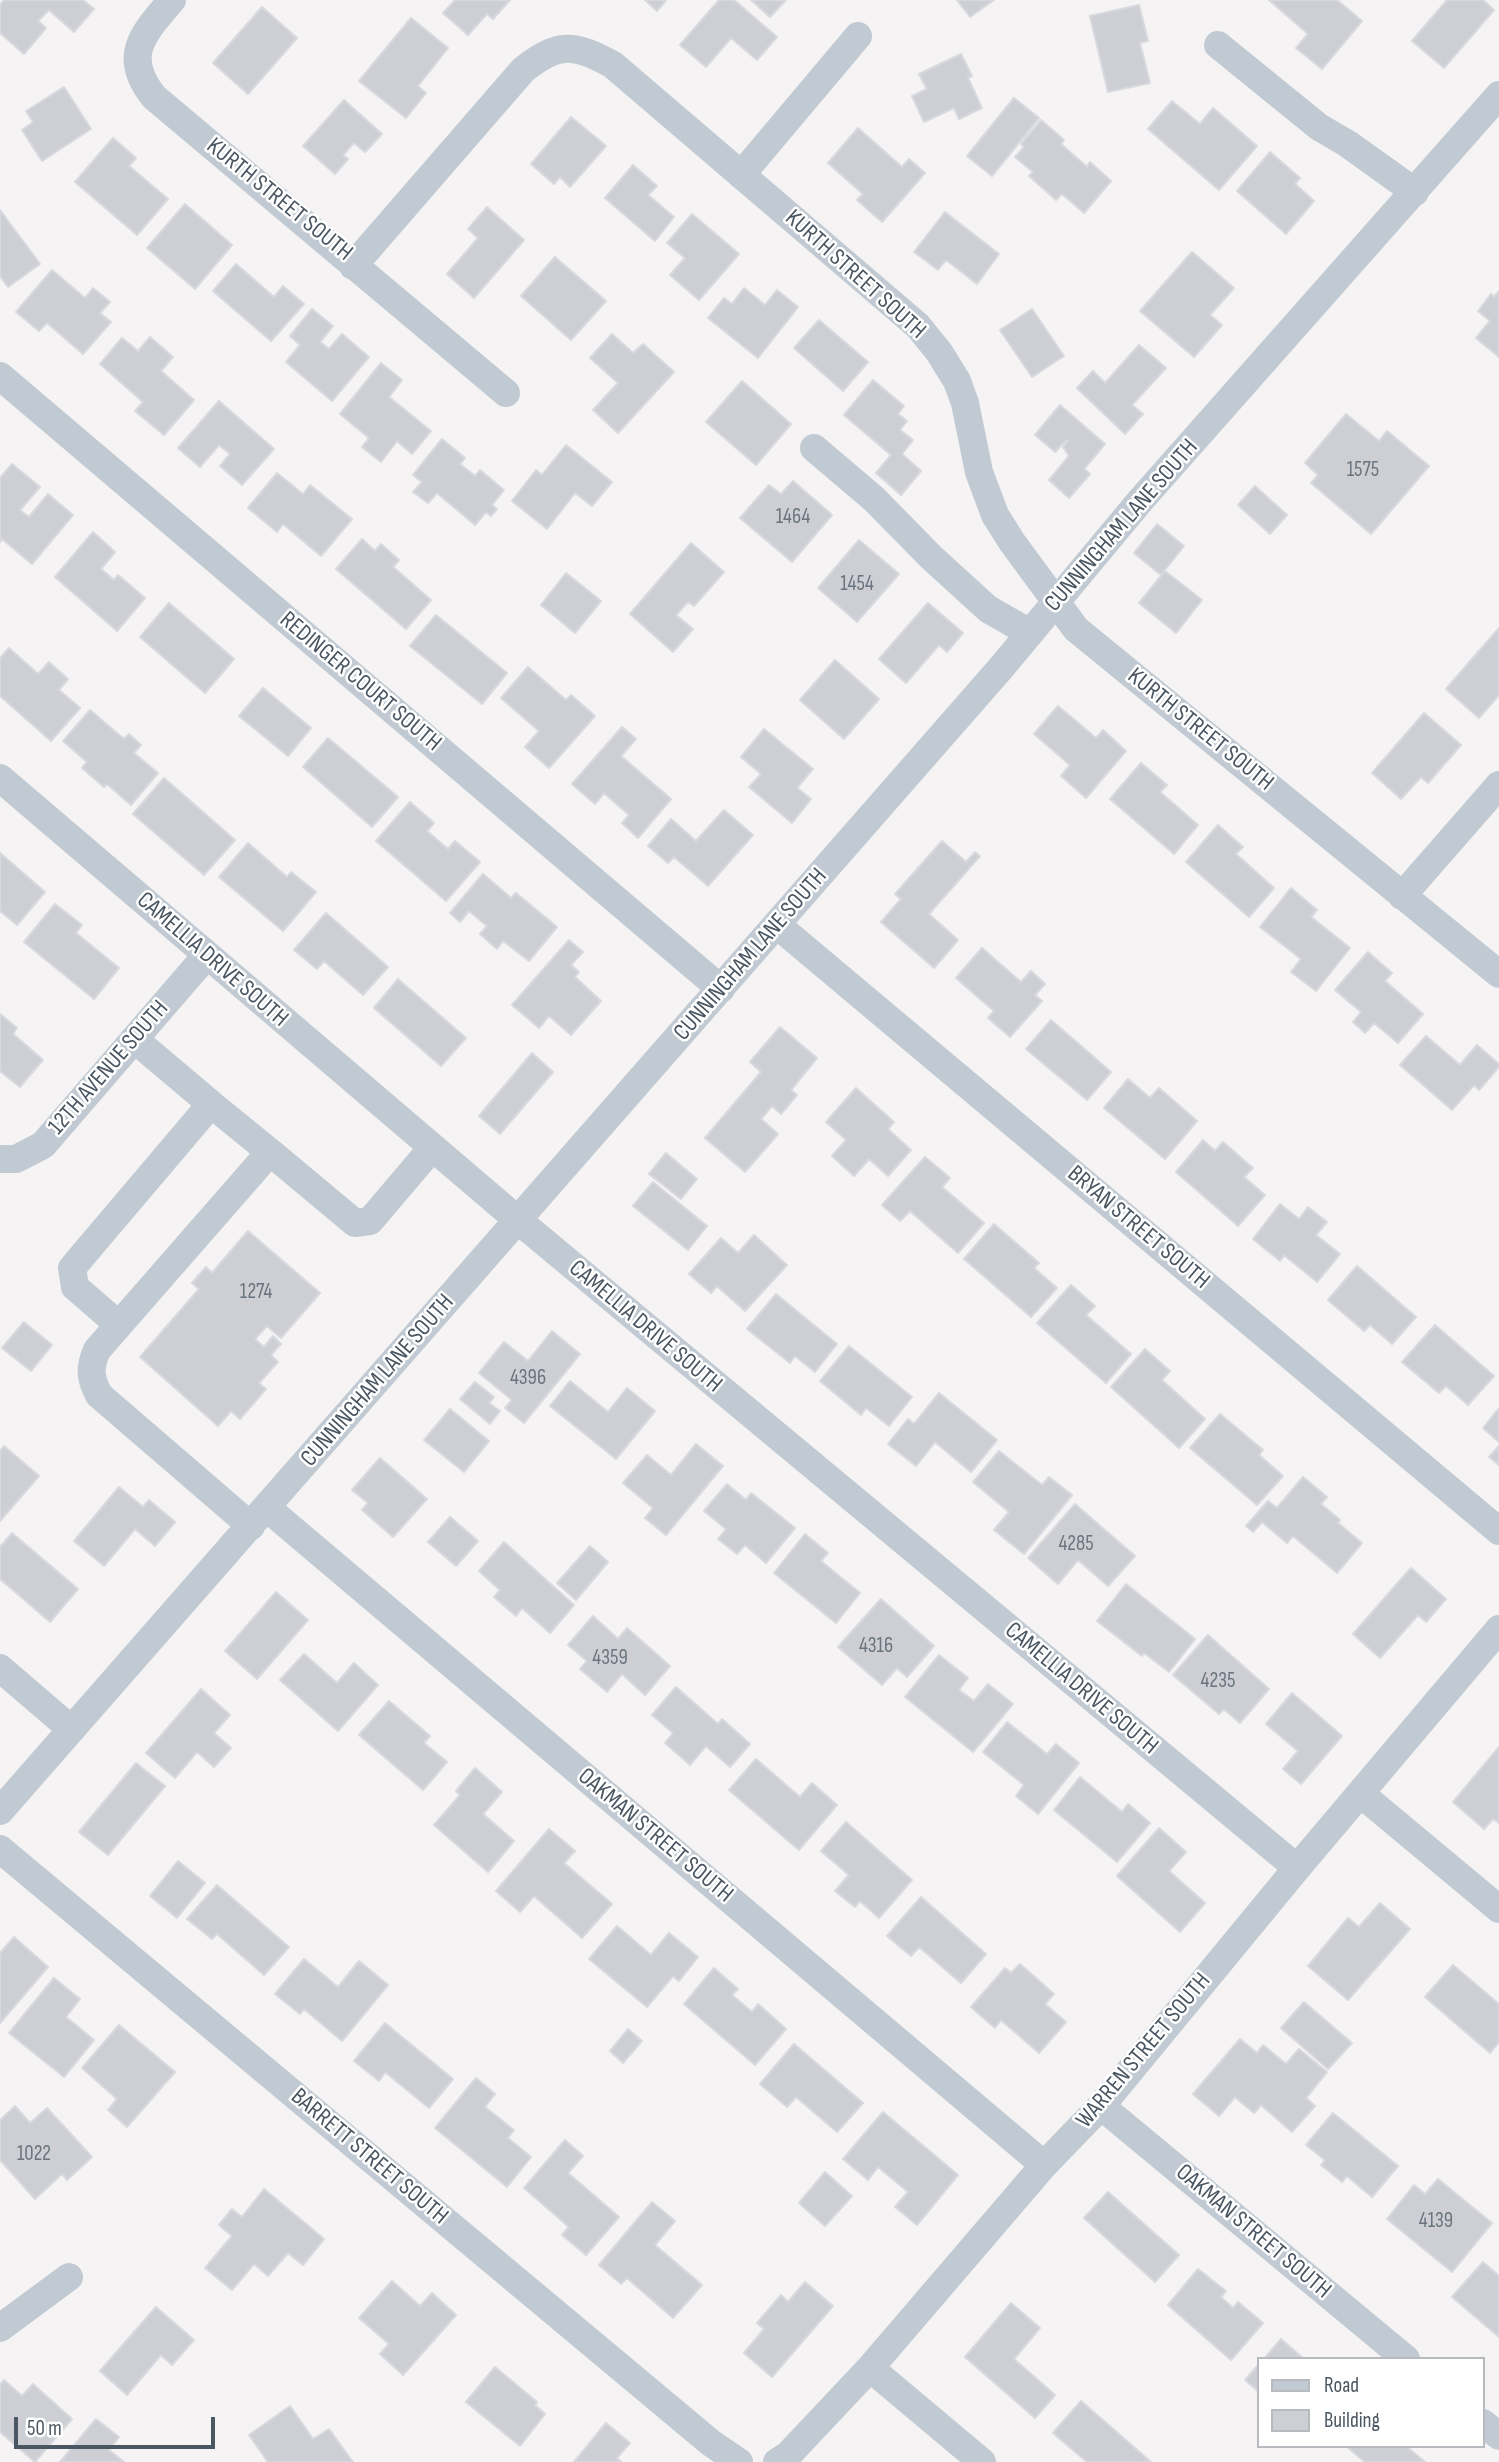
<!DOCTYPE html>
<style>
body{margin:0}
#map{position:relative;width:1499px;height:2462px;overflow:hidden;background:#f5f3f3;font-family:"Sofia Sans Condensed",sans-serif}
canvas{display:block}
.legend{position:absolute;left:1257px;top:2357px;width:228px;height:91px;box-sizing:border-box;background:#fff;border:2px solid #b7bbc0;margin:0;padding:9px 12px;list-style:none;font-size:21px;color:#4a5661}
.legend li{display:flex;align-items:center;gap:14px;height:35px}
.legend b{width:35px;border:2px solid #b7bbc0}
.scale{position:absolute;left:14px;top:2417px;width:201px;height:32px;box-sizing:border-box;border:4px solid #4a5661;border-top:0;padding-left:9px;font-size:21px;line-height:24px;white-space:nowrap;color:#4a5661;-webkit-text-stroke:5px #fff;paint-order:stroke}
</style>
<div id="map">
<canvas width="1499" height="2462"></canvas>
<ul class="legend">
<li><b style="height:9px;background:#c1cad2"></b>Road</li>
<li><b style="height:19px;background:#cdcfd5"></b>Building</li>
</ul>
<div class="scale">50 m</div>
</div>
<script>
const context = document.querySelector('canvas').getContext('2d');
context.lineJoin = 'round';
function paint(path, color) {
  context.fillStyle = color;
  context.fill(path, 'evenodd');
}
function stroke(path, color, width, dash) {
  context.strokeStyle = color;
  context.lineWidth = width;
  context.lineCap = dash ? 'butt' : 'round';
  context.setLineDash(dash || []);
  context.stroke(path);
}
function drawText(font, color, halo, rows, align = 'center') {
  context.font = font + ' "Sofia Sans Condensed",sans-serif';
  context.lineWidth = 5;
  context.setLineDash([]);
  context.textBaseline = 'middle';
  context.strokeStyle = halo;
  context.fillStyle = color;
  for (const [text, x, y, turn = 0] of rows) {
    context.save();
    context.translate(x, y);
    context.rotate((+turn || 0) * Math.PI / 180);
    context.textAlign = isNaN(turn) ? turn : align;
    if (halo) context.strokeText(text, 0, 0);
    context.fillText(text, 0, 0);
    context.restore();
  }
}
const building = new Path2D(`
 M4 0H83L94 9 74 32 49 10 38 21 46 28 24 54 0 33V5Z
 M455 0H510L493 19 487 14 468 35 443 13Z
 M645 0H666L657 11Z
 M719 0H734L777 37 757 60 731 38 706 67 680 45Z
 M751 0H786L770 17Z
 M957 0H994L970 17Z
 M1269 0H1337L1362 21 1322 69 1296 48 1308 34Z
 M1447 0H1483L1494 10 1444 68 1412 41Z
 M1139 5 1148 41 1140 43 1150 83 1108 92 1090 16Z
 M262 7 297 38 248 94 213 63Z
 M411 18 448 48 418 86 426 93 406 118 359 81Z
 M961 54 972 76 968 78 982 108 959 119 954 108 924 122 912 96 927 89 919 74Z
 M64 87 91 129 42 161 22 130 33 122 26 111Z
 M1014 98 1039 118 992 176 967 156Z
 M344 100 382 134 365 152 354 143 343 155 348 159 335 174 303 146Z
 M1172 101 1200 124 1213 108 1257 146 1219 190 1148 129Z
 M571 117 606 146 570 187 560 177 554 184 531 164Z
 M1041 120 1064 140 1061 144 1087 167 1090 162 1111 181 1084 213 1062 194 1056 200 1029 176 1033 172 1015 157 1024 147 1021 144Z
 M858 128 902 167 909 159 925 173 882 222 857 200 863 194 828 163Z
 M113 138 136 158 129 166 168 199 137 235 75 182Z
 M1270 152 1300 178 1295 184 1314 201 1286 234 1237 191Z
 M633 165 657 186 648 195 674 217 655 241 605 198Z
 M185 204 232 245 195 289 147 248Z
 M487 207 524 240 474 298 447 274 478 238 468 229Z
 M0 210 40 264 8 287 0 276Z
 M945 212 999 254 977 284 946 260 938 270 914 252Z
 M692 214 739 254 699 300 670 275 685 258 667 243Z
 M1192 252 1234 288 1210 315 1222 325 1194 357 1140 311Z
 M555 257 606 301 571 340 521 296Z
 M236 264 274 297 283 286 304 304 271 341 213 291Z
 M52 270 85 298 93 288 110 302 100 313 111 322 83 354 47 323 39 331 16 312Z
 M744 288 765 305 777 290 798 307 758 358 708 318 724 298 732 304Z
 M1499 291V357L1476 338 1490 321 1478 311 1491 294 1494 297Z
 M312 309 333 326 320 342 329 349 342 334 369 357 332 401 286 362 300 345 290 336Z
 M1032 309 1064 356 1032 377 1000 330Z
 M819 320 868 362 843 391 794 348Z
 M612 334 633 353 643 344 674 372 618 433 593 410 618 383 590 358Z
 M150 337 173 357 161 371 194 400 164 435 135 411 143 402 100 364 122 338 138 351Z
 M1139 345 1166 368 1132 405 1143 414 1125 434 1077 388 1093 371 1105 383Z
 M381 363 402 380 389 397 431 431 412 454 397 441 381 462 362 447 369 438 340 414Z
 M873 380 904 406 898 414 907 421 900 430 913 440 902 454 921 471 901 495 876 473 891 455 844 415Z
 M742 381 791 424 756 465 706 422Z
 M219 401 274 449 242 485 220 466 230 454 219 445 200 467 178 448Z
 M1060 405 1105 444 1084 469 1090 474 1069 498 1049 480 1069 456 1063 447 1068 441 1066 440 1055 452 1035 435Z
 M1346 414 1379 441 1387 431 1429 466 1371 534 1311 483 1318 475 1305 463Z
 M442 439 465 458 460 464 475 476 480 470 504 490 492 505 497 509 491 516 486 512 475 525 437 493 428 503 413 492 422 482 413 475Z
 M566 445 612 482 592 506 575 493 547 529 512 501 536 470 542 475Z
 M12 464 40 487 20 510 29 517 48 494 73 515 32 564 2 539 0 542V478Z
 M277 473 303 494 310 485 352 519 321 556 283 524 277 532 248 508Z
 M793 481 832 515 792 562 740 518 769 485 781 494Z
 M1255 486 1287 515 1270 534 1238 505Z
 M1157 524 1184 546 1161 575 1134 553Z
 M93 532 115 552 101 569 114 580 118 575 145 598 117 631 55 577Z
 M362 539 375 551 381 544 399 560 393 567 431 600 406 629 336 569Z
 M859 540 899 574 857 622 818 588Z
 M691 543 724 572 694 606 688 602 676 615 693 629 673 652 630 614Z
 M1165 571 1202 600 1176 633 1139 603Z
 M566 573 601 601 575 633 541 605Z
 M169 603 234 659 205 693 140 637Z
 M928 603 963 633 947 652 939 645 906 683 879 659Z
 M436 615 507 673 482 704 410 646Z
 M1499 628V695L1479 718 1446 689Z
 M9 648 38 674 49 662 68 679 59 690 80 708 51 741 0 696V658Z
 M835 660 879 699 844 739 800 700Z
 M528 667 566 700 571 695 595 716 549 768 525 747 539 731 501 698Z
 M263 688 311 728 288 756 239 716Z
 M1058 706 1096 738 1103 730 1126 751 1086 798 1061 776 1070 765 1034 734Z
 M90 710 124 739 129 734 141 745 134 753 158 773 131 805 107 784 104 787 82 768 87 762 63 741Z
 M1424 713 1461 745 1428 783 1421 777 1401 799 1372 773Z
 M622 727 636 739 621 756 671 799 638 838 622 823 629 815 604 793 595 804 572 784Z
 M764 729 813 769 797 788 811 799 792 823 749 787 761 774 741 757Z
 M328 738 398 797 372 827 303 767Z
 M1141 763 1167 785 1160 792 1198 825 1174 854 1110 799Z
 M164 778 235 840 204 875 133 814Z
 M410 802 434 823 427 831 448 849 455 841 480 862 446 901 376 841Z
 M724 810 753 835 708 886 674 857 668 863 648 846 671 819 696 841Z
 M1218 825 1243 847 1236 854 1274 888 1249 917 1186 862Z
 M942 841 966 862 975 852 980 856 929 914 958 940 934 968 881 922 901 899 895 894Z
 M248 843 287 877 291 872 316 892 283 931 219 877Z
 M0 853 45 892 17 925 0 911Z
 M483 874 511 898 516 893 557 927 529 961 503 941 497 949 480 934 487 926 469 911 460 922 450 913Z
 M1291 888 1317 910 1311 917 1350 948 1316 991 1291 972 1301 959 1260 927Z
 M55 904 82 925 76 933 119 968 94 999 24 942Z
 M326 913 388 967 363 995 324 961 317 969 294 950Z
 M569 940 583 952 571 965 579 972 575 977 601 1001 571 1035 549 1016 539 1028 512 1005Z
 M982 948 1021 982 1031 971 1045 984 1035 995 1042 1001 1010 1037 988 1018 994 1011 956 978Z
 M1368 952 1392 973 1385 981 1423 1014 1398 1043 1374 1023 1365 1033 1353 1022 1361 1012 1335 990Z
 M398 979 466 1038 441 1066 374 1008Z
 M0 1014 17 1028 13 1034 43 1060 20 1087 0 1071Z
 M1051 1020 1111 1072 1087 1100 1026 1049Z
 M780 1027 817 1058 791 1090 797 1095 781 1114 772 1106 761 1119 778 1134 745 1172 705 1138 761 1072 750 1062Z
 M1426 1036 1460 1065 1477 1045 1499 1064V1067L1479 1090 1474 1085 1452 1110 1400 1065Z
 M532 1053 553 1072 500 1134 479 1116Z
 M1128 1079 1150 1098 1159 1088 1197 1121 1165 1159 1104 1108Z
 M856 1088 894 1122 888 1129 911 1150 888 1176 869 1159 854 1176 832 1156 846 1140 826 1122Z
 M1203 1140 1215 1151 1223 1142 1253 1168 1244 1177 1265 1195 1238 1226 1176 1172Z
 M666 1153 697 1179 681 1199 649 1174Z
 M925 1157 950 1178 942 1187 984 1223 958 1253 910 1211 900 1221 882 1205Z
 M653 1182 707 1226 688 1250 633 1206Z
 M1280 1204 1299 1219 1308 1207 1327 1222 1316 1235 1340 1254 1317 1282 1284 1255 1280 1261 1253 1239Z
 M994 1224 1039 1263 1034 1268 1057 1288 1031 1317 964 1259Z
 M248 1231 320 1293 281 1338 267 1326 255 1339 264 1347 273 1336 281 1344 271 1355 278 1362 259 1383 266 1389 240 1419 231 1411 218 1426 140 1357 199 1289 192 1283 206 1267 212 1273Z
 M754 1235 787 1265 745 1311 717 1286 711 1293 689 1274 721 1238 738 1253Z
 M1357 1266 1416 1317 1392 1344 1370 1325 1364 1331 1328 1300Z
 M1071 1285 1095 1306 1086 1315 1131 1354 1106 1383 1037 1323Z
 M776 1294 837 1344 815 1372 795 1356 790 1363 747 1329Z
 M24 1322 52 1345 31 1371 2 1348Z
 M1435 1325 1494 1376 1468 1405 1446 1386 1439 1393 1402 1362Z
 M552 1331 580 1354 524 1423 505 1408 512 1400 479 1373 504 1342 528 1361Z
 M849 1346 912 1397 889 1426 866 1408 861 1415 820 1381Z
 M1145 1349 1170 1371 1162 1380 1205 1419 1179 1448 1111 1387Z
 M570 1381 608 1412 627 1388 655 1411 616 1459 550 1406Z
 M475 1382 494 1397 489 1403 500 1411 490 1424 460 1399Z
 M939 1393 997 1440 971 1472 935 1442 916 1466 888 1444 908 1419 914 1424Z
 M1499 1408V1442L1483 1428Z
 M450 1409 489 1441 464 1472 424 1440Z
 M1220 1414 1263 1450 1259 1455 1283 1476 1257 1505 1190 1448Z
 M696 1444 723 1466 666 1535 645 1518 653 1508 623 1483 647 1455 671 1475Z
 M4 1446 39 1476 0 1521V1451Z
 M1499 1446V1465L1489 1457Z
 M999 1451 1042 1485 1049 1477 1072 1495 1024 1554 994 1530 1009 1512 973 1482Z
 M380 1458 427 1499 393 1537 362 1510 368 1503 352 1490Z
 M1303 1477 1327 1497 1321 1504 1340 1520 1338 1523 1362 1543 1337 1573 1293 1536 1287 1543 1262 1522 1253 1532 1246 1526 1268 1501 1277 1508Z
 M727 1484 746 1500 751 1493 795 1528 766 1563 745 1545 737 1554 718 1539 726 1529 704 1511Z
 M119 1487 143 1507 149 1500 175 1522 155 1546 135 1529 104 1566 74 1541Z
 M1075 1504 1135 1556 1108 1586 1078 1560 1058 1584 1028 1558Z
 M450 1517 478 1541 456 1566 428 1542Z
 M12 1533 78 1589 50 1622 0 1579V1547Z
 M805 1534 828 1553 821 1561 860 1593 836 1623 774 1573Z
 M504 1542 574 1605 550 1633 522 1608 516 1616 494 1597 500 1590 479 1571Z
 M590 1546 608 1562 576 1600 557 1583Z
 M1411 1568 1446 1599 1426 1622 1418 1615 1380 1658 1353 1634Z
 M1126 1584 1195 1639 1169 1672 1144 1653 1142 1656 1097 1621Z
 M276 1592 308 1620 257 1679 225 1651Z
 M881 1599 934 1646 907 1677 897 1668 882 1685 838 1647Z
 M593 1616 618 1639 627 1628 670 1666 645 1695 622 1674 607 1692 580 1669 587 1661 568 1645Z
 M1208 1635 1269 1689 1240 1723 1224 1709 1219 1714 1173 1675Z
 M304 1654 337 1683 354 1663 378 1685 338 1731 280 1680Z
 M939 1655 968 1678 959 1690 974 1701 988 1684 1013 1704 973 1752 905 1697Z
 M676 1687 718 1724 722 1719 750 1744 730 1767 706 1746 690 1765 665 1743 673 1733 652 1715Z
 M201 1689 230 1715 214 1733 231 1748 214 1767 197 1752 175 1778 146 1753Z
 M1292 1693 1342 1736 1301 1784 1283 1769 1298 1751 1266 1724Z
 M389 1701 430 1736 424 1743 447 1762 423 1790 359 1735Z
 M1007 1722 1047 1754 1056 1744 1079 1763 1038 1814 1016 1796 1024 1785 983 1752Z
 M1499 1747V1823L1493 1819 1484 1829 1453 1802Z
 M756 1759 800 1797 812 1783 837 1805 799 1850 729 1790Z
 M136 1763 165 1786 108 1855 79 1832Z
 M475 1768 502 1792 483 1814 514 1841 488 1872 434 1825 460 1795 456 1791Z
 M1080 1777 1122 1812 1128 1804 1150 1823 1117 1862 1054 1810Z
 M846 1822 912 1880 879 1918 860 1901 855 1907 835 1891 849 1875 821 1851Z
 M1159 1828 1186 1852 1169 1871 1205 1903 1180 1932 1117 1876Z
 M549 1829 575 1851 564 1863 612 1904 582 1938 534 1896 520 1912 496 1891Z
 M178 1861 205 1883 177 1918 150 1896Z
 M217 1885 289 1947 264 1975 217 1934 212 1939 187 1919Z
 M921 1897 986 1954 961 1983 919 1947 911 1956 887 1936Z
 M1380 1903 1410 1929 1348 2000 1308 1966 1348 1918 1359 1927Z
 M617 1926 651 1955 669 1933 698 1957 679 1981 673 1976 647 2007 589 1959Z
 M14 1937 48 1967 0 2023V1953Z
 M304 1959 338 1987 359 1961 388 1985 342 2041 304 2009 300 2014 275 1994Z
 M1020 1964 1054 1994 1045 2004 1066 2022 1039 2053 1001 2020 995 2028 971 2007 1005 1968 1011 1973Z
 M1453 1965 1499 2004V2042L1490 2053 1425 1997Z
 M714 1968 738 1989 732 1995 752 2012 758 2004 786 2029 755 2065 684 2004Z
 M54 1978 80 1999 66 2017 94 2040 64 2077 9 2033Z
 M1304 2002 1352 2043 1328 2069 1281 2028Z
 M385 2023 453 2079 429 2108 385 2072 379 2081 354 2061Z
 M119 2025 175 2072 127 2127 108 2110 117 2099 82 2068Z
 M628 2029 642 2041 623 2063 610 2051Z
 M1240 2039 1257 2053 1263 2045 1286 2064 1299 2049 1327 2072 1306 2098 1315 2106 1292 2132 1261 2105 1254 2113 1235 2097 1219 2116 1193 2094Z
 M794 2044 863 2103 837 2132 796 2097 787 2107 760 2084Z
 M476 2078 495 2094 485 2107 514 2130 508 2138 531 2157 507 2187 435 2128Z
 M15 2106 30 2123 47 2108 92 2157 67 2180 62 2174 35 2199 0 2160V2120Z
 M883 2112 958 2175 917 2225 895 2207 908 2192 878 2167 868 2180 843 2159Z
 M1333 2113 1398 2166 1372 2197 1347 2176 1342 2182 1321 2165 1325 2160 1306 2145Z
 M565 2140 583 2156 568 2173 619 2217 586 2255 562 2235 569 2227 524 2188Z
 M825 2172 852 2196 825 2226 799 2203Z
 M1438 2179 1492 2223 1452 2272 1387 2219 1414 2185 1425 2194Z
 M264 2189 324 2239 303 2265 288 2253 268 2276 254 2264 232 2290 205 2268 232 2236 219 2225 232 2209 242 2217Z
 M1108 2192 1179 2255 1155 2282 1084 2218Z
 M652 2202 675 2221 655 2245 702 2285 673 2318 627 2278 621 2284 599 2265Z
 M1483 2262 1499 2276V2337L1452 2297Z
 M1198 2269 1226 2291 1221 2297 1233 2308 1238 2302 1263 2323 1231 2360 1168 2305Z
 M392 2281 420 2306 432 2293 456 2315 403 2375 380 2354 389 2344 359 2318Z
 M805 2282 833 2306 772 2377 744 2353 764 2329 757 2323 781 2295 788 2302Z
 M1011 2303 1040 2328 1014 2359 1055 2395 1035 2418 965 2357Z
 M156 2307 194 2340 172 2365 161 2355 127 2395 100 2371Z
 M1281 2339 1304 2359H1264Z
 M1259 2364V2392L1245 2380Z
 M495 2367 537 2402 535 2405 545 2414 520 2446 466 2402Z
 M4 2380 22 2396 33 2384 72 2419 35 2462 0 2432V2385Z
 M1081 2401 1151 2462H1087L1053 2433Z
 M290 2406 313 2439 329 2429 353 2462H268L249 2435Z
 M96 2419 119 2437 109 2450 124 2462H60Z
 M606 2423 630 2443 617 2458 621 2462H574Z
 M1346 2446H1406L1425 2462H1365Z`);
paint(building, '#cdcfd5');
stroke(building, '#d7d9de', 2);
stroke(new Path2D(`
 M172 0C143 34 121 56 154 97L506 393
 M1218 45 1319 127 1348 144 1415 192
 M741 175 858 36
 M353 266 523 70C558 42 574 43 613 65L918 326 939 352 957 381 965 403 979 472 995 515 1012 542 1076 629 1499 974
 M0 376 721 989
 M814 448 874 499 931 557 988 609 1030 633
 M0 778 519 1221 1297 1868
 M1402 896 1499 785
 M777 925 1499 1531
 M211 1104 270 1152
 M0 1159H16L43 1145 206 956
 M119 1325 75 1287 72 1268 211 1104 134 1039
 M267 1508 1044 2165
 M251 1526 99 1395C90 1378 89 1368 97 1350L270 1152 355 1223 370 1221 432 1148
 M0 1668 71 1729
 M1361 1794 1499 1909
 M0 1811 1000 669 1140 501 1499 95
 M0 1849 711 2443 739 2462
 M1101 2106 1406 2359
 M0 2328 69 2277
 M870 2368 982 2462
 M1483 2423 1499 2436
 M777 2462 788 2455 870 2368 1044 2165 1101 2106 1297 1868 1499 1629`), '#c1cad2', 28);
drawText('21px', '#6b747e', null, [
 ["1575",1363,471],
 ["1464",793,518],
 ["1454",857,585],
 ["1274",256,1293],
 ["4396",528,1379],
 ["4285",1076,1545],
 ["4316",876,1647],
 ["4359",610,1659],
 ["4235",1218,1682],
 ["1022",34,2155],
 ["4139",1436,2222]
]);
drawText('24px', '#4a5661', '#fff', [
 ["KURTH STREET SOUTH",279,200,39],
 ["KURTH STREET SOUTH",855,275,42],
 ["CUNNINGHAM LANE SOUTH",1122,526,-49],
 ["REDINGER COURT SOUTH",360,682,40],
 ["KURTH STREET SOUTH",1200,730,39],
 ["CUNNINGHAM LANE SOUTH",751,955,-49],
 ["CAMELLIA DRIVE SOUTH",212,960,41],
 ["12TH AVENUE SOUTH",109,1068,-49],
 ["BRYAN STREET SOUTH",1138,1228,40],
 ["CAMELLIA DRIVE SOUTH",645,1327,40],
 ["CUNNINGHAM LANE SOUTH",378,1381,-49],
 ["CAMELLIA DRIVE SOUTH",1081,1689,40],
 ["OAKMAN STREET SOUTH",655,1836,40],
 ["WARREN STREET SOUTH",1144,2051,-50],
 ["BARRETT STREET SOUTH",369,2157,40],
 ["OAKMAN STREET SOUTH",1253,2232,40]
]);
</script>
